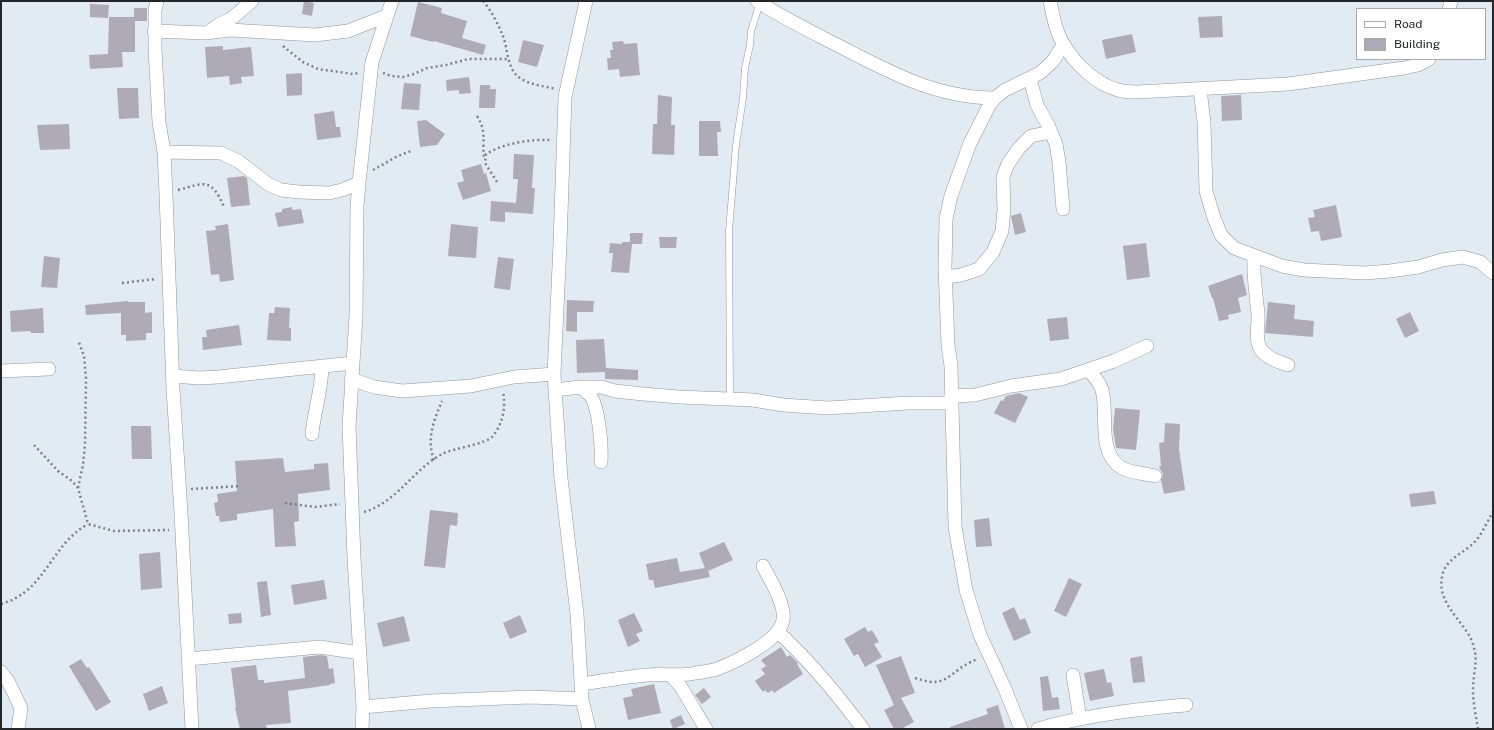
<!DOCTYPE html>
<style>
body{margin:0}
#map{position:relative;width:1494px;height:730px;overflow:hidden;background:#e2ebf2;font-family:"Public Sans",sans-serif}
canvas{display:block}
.frame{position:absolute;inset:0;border:2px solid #24272a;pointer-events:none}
.legend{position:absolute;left:1356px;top:8px;width:130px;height:52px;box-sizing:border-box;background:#fff;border:1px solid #a7a9aa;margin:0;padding:5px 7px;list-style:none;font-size:12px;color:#24272a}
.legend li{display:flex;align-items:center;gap:8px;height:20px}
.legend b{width:20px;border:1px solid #a7a9aa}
</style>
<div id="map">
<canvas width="1494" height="730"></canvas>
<div class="frame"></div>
<ul class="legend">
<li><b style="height:5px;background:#fff"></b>Road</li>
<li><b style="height:11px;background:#aeabb5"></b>Building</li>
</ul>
</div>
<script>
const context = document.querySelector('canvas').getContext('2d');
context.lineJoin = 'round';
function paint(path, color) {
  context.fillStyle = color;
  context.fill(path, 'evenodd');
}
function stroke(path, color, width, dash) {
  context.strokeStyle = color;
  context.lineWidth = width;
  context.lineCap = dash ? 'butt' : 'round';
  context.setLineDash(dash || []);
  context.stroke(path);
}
paint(new Path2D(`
 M304 1 314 3 312 16 302 14Z
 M418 2 442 8 441 13 467 21 462 38 486 45 483 55 434 41 433 42 410 36Z
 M90 4 109 5 108 18 90 17Z
 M134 8H147V21H135V52H122L123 67 90 69 89 55 108 54 109 17H134Z
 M1222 16 1223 37 1200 38 1198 17Z
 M1132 34 1136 52 1106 59 1102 40Z
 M523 40 544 45 537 67 518 62Z
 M623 41 624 44 637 43 640 75 620 77 619 69 608 70 607 58H611L610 50H613L612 42Z
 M223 46V50L251 47 254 76 241 77 242 83 230 85 229 76 207 78 205 47Z
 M302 73V95L287 96 286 74Z
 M469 77 471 93 459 94V90L447 91 446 80Z
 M404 83 421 84 419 110 401 109Z
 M480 85H490V89H496L495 108H479Z
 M117 88H138L139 118 119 119Z
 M658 95 672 97 671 125H675L674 155 652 154 653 124H657Z
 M1241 95 1242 120 1222 121 1221 96Z
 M334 111 336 127H340L341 137 317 140 314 114Z
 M426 120 445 134 437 145 420 147 417 121Z
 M699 121H720L721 132H717L718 156H699Z
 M69 124 70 149 40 150 37 125Z
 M514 154 534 155 532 188H535L533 214 505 212V222L490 221 491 201 516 203 518 179H513Z
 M481 164 484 174 486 173 491 191 463 200 457 183 464 181 461 170Z
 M244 176 247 178 250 205 231 207 227 178Z
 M1336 205 1342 237 1321 241 1319 231 1311 232 1308 218 1315 217 1313 210Z
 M292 207V210L301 209 304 223 278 227 275 213 282 212V209Z
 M1021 213 1026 232 1015 235 1011 216Z
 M228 224 234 280 220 282 219 274 211 275 206 231 216 230 215 226Z
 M451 224 478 227 476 258 448 256Z
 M630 233H643L642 244H632L629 273 611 272 613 253H609L610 243 622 244V242H630Z
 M659 237H677L676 248H660Z
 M1146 243 1150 277 1127 280 1123 246Z
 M44 256 60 258 57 288 41 287Z
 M498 257 514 259 510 290 494 288Z
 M1242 274 1247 295 1238 298 1241 312 1228 315 1229 319 1219 321 1213 298H1212L1208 286Z
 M567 300 594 301 593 312H577V332L566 331Z
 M128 301V302H145V313L152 312V333H146V340L126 341V335H121V313L86 315 85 305Z
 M1268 302 1295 305 1294 319 1314 321 1313 337 1265 333Z
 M275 307 290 308 289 328H291V341L267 340 269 313H274Z
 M43 308 44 333H31V331L11 332 10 311Z
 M1410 312 1419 331 1405 338 1396 319Z
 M1067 317 1069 339 1050 341 1047 319Z
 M239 325 242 345 203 350 202 337H207L206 330Z
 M604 339 606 368 638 370V380L605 379V372L577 373 576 340Z
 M1019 393 1028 397 1015 423 994 413 1001 400 1003 401 1006 396Z
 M1115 408 1140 410 1136 450 1116 448 1113 429Z
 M1165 423 1180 424 1179 449 1185 490 1164 494 1161 480 1163 474 1159 467 1161 466 1159 443 1164 442Z
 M131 426H151L152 459H132Z
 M283 458 285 472 314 469V464L328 463 330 490 298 494 299 521 294 522 296 546 275 547 273 509 237 514V520L220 522 219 516H216L214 503 218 502 217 494 237 491 235 461Z
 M1434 491 1436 504 1411 507 1409 494Z
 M430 510 458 513 457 526 450 525 445 568 424 566Z
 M989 518 992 546 976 547 974 520Z
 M724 542 733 560 708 571 710 577 655 588 653 580H649L646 564 677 558 680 572 705 568 699 553Z
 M160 552 162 588 141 590 139 554Z
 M1069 578 1082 584 1066 617 1054 611Z
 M324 580 327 599 294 605 291 585Z
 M267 581 271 615 261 617 257 582Z
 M1014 607 1020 620 1025 618 1031 633 1014 641 1002 613Z
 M241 613 242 623 229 624 228 614Z
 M634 613 643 631 636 634 640 641 628 647 618 620Z
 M520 615 527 632 510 639 503 623Z
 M404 616 410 641 383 647 377 623Z
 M865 627 868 632 872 630 879 642 874 644 882 657 865 667 858 654 854 656 844 639Z
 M781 647 787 657 790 655 798 663 797 664 803 674 774 693 772 690 768 693 765 690 763 692 755 681 765 674 761 669 766 666 761 660Z
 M320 655 327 656 329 669 333 668 335 683 330 684V685L288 691 291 723 266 725 267 729H240L235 708 236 707 231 668 256 665 258 680H264V683L305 678 303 657Z
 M901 656 915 693 901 698 914 722 901 729H894L884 710 894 705 876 665Z
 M1142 656 1145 682 1133 683 1130 658Z
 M81 659 87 668 89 667 111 702 96 711 69 666Z
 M1104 669 1107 683 1111 682 1114 696 1090 701 1084 673Z
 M1048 676 1052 698 1058 697 1060 709 1043 711 1040 677Z
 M654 684 661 713 628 720 623 698 633 696 631 689Z
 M162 686 168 703 149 711 143 694Z
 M704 688 711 697 702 704 695 695Z
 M998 705 1005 729H950V727L988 714 986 709Z
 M681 715 685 724 673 729 670 720Z`), '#aeabb5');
const service = new Path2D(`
 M730 399 729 231 736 145 743 98 745 68 750 45 751 31 760 3`);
const minor = new Path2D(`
 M157 1 155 10V49L159 122 164 152 166 194 173 389 181 513 192 729
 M586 1 565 97 560 244 554 374 561 478 577 614 582 699 589 729
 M757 1C783 18 810 31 837 45 889 72 936 98 995 98
 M1050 1C1053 16 1056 33 1064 45 1076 65 1096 84 1118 90 1124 92 1131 92 1137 92L1288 84 1404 68 1418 65 1429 59
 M1449 9 1451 1
 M211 30 220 24 231 19 252 1
 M154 31 206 33 230 30 315 35 348 31 386 16
 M1030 79 1037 105 1048 125 1056 144 1059 162 1063 209
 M1200 89 1204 122 1206 191 1214 218 1221 235 1234 248 1282 266 1304 270 1365 273 1390 271 1418 267 1442 260 1463 257 1480 262 1493 273
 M164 152 221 153 238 161 268 184 281 190 299 192 329 193 342 190 359 183
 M1254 257C1253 276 1256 294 1258 313 1259 324 1254 339 1261 350 1267 358 1278 362 1288 365
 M946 277 961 275 979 269 993 252 1002 231 1004 210 1003 177 1008 164 1019 148 1031 136 1051 132
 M1088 370C1093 375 1098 380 1101 387 1110 409 1095 452 1122 468 1131 473 1144 473 1155 476
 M1 371 49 369
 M173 376 199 378 218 377 353 363
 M351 379 374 387 402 391 471 386 514 377 554 374
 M580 387C583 389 587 392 590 395 599 406 602 448 601 462
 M555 390 580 387H601L615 391 643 394 679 397 753 400 783 405 828 408 908 403H951
 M951 396 975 395 1011 386 1061 379 1114 361 1147 346
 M312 434C314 411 322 390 322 366
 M778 632C810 661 837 694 863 729
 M188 659 320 647 360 653
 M1 672 8 681 21 708 18 729
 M671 675 681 687 706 729
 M1073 675 1080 719
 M581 684C603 681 625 677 647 675 664 673 679 677 696 673 703 672 710 671 717 669 735 662 780 641 783 620 786 605 770 580 763 566
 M363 707 431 701 530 697 582 699
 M362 729 363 707 354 558 349 426 356 316 357 206 359 183 372 62 392 1
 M1021 729 1005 689 980 635 966 590 955 527 951 366 948 345 945 267 946 219 951 196 970 143 990 104 995 98 1005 90 1040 73 1053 61 1063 45
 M1038 729C1086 715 1136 709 1186 705`);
stroke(service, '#8f979e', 7);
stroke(minor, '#8f979e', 14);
stroke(new Path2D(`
 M483 1C491 10 498 24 503 36 508 49 507 70 520 78 530 85 544 86 556 89
 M283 46 303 62 318 69 353 74 359 73
 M383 73 391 76 403 77 414 74 427 68 446 65 468 59H509
 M477 116C487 132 482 140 484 159
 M373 170 396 157 413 150
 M497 182 485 163 486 154C504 143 531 139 551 140
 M178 190C205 183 211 177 224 207
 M122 283 156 279
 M34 445 58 471 72 481 78 488 88 524 114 531 169 530
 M434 460C426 439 434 420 442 401
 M78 488 83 465 85 444 86 378 84 356 78 340
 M191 489 241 486
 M285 503 315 507 340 504
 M364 512C397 502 413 470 442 454 454 448 487 444 493 436 503 423 506 407 503 392
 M1 604C36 594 45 566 67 541 73 534 80 529 88 524
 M915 678C936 685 942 683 958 670 964 665 971 662 977 659
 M1478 729C1476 716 1473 703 1473 690 1473 669 1480 660 1471 639 1461 619 1437 602 1442 577 1445 557 1467 553 1478 538 1484 530 1488 520 1493 512`), '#7c8287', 2.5, [2, 3]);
stroke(service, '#fff', 6);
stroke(minor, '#fff', 13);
</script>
